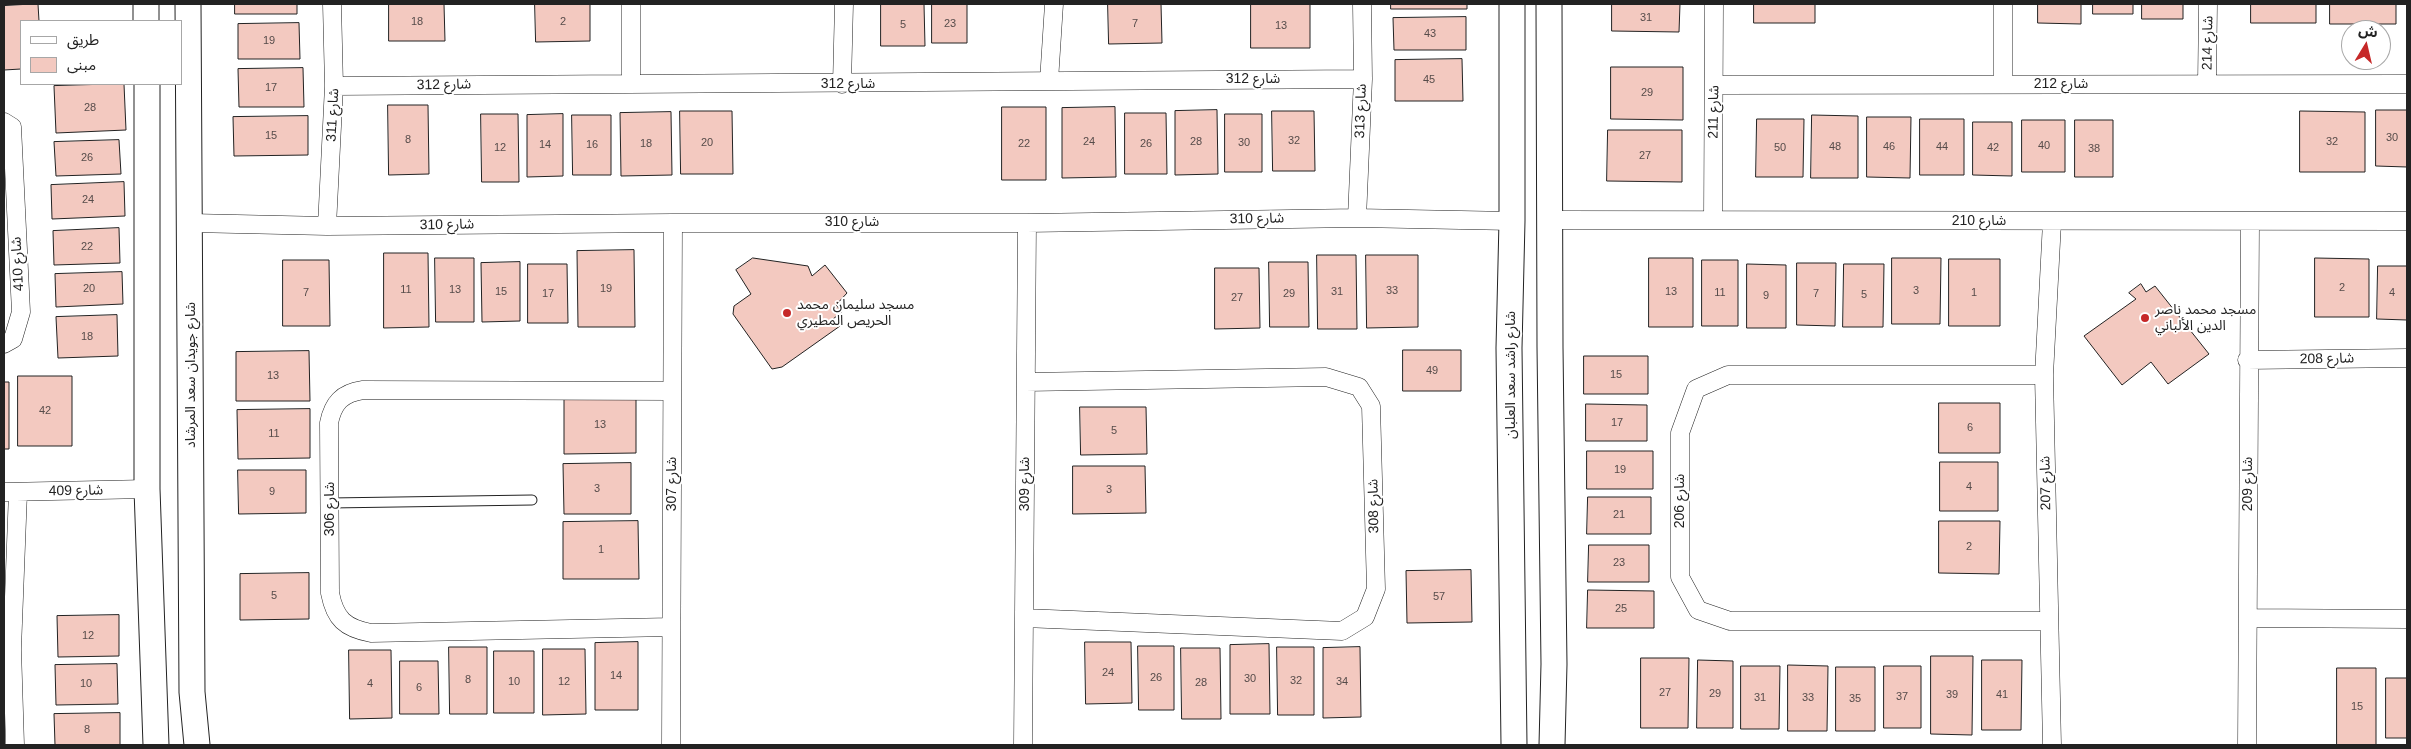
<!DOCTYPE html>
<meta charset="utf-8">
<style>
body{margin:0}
#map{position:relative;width:2411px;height:749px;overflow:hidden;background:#fff;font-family:Arial,"Noto Sans Arabic",sans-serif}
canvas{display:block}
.frame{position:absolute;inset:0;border:5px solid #222;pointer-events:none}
.legend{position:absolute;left:20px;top:20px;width:162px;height:65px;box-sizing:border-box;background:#fff;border:1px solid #a7a7a7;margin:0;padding:6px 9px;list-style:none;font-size:15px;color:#222}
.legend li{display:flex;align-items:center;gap:10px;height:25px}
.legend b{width:25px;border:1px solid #a7a7a7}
.north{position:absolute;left:2341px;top:20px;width:50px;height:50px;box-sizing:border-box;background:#fff;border:1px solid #a7a7a7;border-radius:50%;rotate:9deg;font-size:14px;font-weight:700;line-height:20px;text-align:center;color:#222}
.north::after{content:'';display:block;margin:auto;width:18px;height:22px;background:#c62828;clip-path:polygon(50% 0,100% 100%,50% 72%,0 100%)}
</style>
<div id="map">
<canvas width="2411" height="749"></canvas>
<div class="frame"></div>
<ul class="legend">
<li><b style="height:6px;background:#fff"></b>طريق</li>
<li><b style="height:14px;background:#f3c9c0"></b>مبنى</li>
</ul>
<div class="north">ش</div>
</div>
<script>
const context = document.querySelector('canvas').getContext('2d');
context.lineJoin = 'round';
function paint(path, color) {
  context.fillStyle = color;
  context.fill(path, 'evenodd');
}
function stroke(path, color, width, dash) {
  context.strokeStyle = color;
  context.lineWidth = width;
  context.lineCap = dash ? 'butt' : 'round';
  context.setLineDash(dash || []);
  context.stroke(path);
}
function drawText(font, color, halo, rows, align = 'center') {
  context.font = font + ' Arial,"Noto Sans Arabic",sans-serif';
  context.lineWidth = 4;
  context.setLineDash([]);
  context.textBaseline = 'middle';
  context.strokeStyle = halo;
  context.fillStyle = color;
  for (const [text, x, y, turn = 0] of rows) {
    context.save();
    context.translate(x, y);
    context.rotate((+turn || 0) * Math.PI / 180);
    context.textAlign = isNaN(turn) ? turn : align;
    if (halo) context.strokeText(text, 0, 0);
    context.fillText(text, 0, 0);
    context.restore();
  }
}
const building = new Path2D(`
 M38 4 39 21H21V69L4 70V6Z
 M235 4H297V14H235Z
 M389 4H444L445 41H389Z
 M535 4H590V41L536 42Z
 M881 4H924L925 46H881Z
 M932 4H967V43H932Z
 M1108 4H1161L1162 43 1109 44Z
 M1251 4H1310V48H1251Z
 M1391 4H1467V9H1391Z
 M1612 4H1680L1679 32 1612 31Z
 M1754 4H1815V23H1754Z
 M2038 4H2081V24L2038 23Z
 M2093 4H2133V14H2093Z
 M2142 4H2183V19H2142Z
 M2251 4H2316V23H2251Z
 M2330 4H2396V24H2330Z
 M1466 17V50H1394L1393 18Z
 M299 23 300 59H238V24Z
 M1462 59 1463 101H1395V60Z
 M1611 67H1683V120L1611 119Z
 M303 68 304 107H239L238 69Z
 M124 84 126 130 56 133 54 86Z
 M388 105H428L429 174 389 175Z
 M1002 107H1046V180H1002Z
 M1115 107 1116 177 1062 178V108Z
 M1217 110 1218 174 1175 175V111Z
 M2376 110H2407V167L2376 166Z
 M680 111H732L733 174H681Z
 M1272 111H1314L1315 171H1273Z
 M2300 111 2365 112V172H2300Z
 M671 112 672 175 621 176 620 113Z
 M1125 113H1166L1167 174H1125Z
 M481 114H518L519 182H482Z
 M563 114V176L527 177V115Z
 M1225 114H1262V172H1225Z
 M572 115H611V175H573Z
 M1812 115 1858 116V178H1811Z
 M308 116V155L234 156 233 117Z
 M1867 117H1911L1910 178 1867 177Z
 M1757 119H1804L1803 177H1756Z
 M1920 119H1964V175H1920Z
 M2022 120H2065V172H2022Z
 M2075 120H2113V177H2075Z
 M1973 122H2012V176L1973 175Z
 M1608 130H1682V182L1607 181Z
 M119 140 121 174 56 176 54 142Z
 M124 182 125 216 52 219 51 185Z
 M119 228 120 263 54 265 53 231Z
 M634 250 635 327H578L577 251Z
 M384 253H428L429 327 384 328Z
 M1317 255H1356L1357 329H1318Z
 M1366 255H1418V327L1367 328Z
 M435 258H474V322H436Z
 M753 258 808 266 812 276 825 265 847 293 836 305 842 312 833 319 840 326 782 367 772 369 733 314 734 306 751 294 736 270Z
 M1649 258H1693V327H1649Z
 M1892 258H1941L1940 324H1892Z
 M2315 258 2369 259V317H2315Z
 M1949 259H2000V326H1949Z
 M283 260H329L330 326H283Z
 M1702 260H1738V326H1702Z
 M520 262V321L482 322 481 263Z
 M1269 262H1308L1309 327H1270Z
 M1797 263H1836L1835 326 1797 325Z
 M528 264H567L568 323H528Z
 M1747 264 1786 265V328H1747Z
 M1844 264H1884L1883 327H1843Z
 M2378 266H2407V320L2377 319Z
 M1215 268H1259L1260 328 1215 329Z
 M122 272 123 304 56 307 55 274Z
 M2141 284 2146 292 2155 286 2209 354 2168 384 2151 362 2122 385 2084 336 2136 299 2129 293Z
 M117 315 118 356 58 358 56 317Z
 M1403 350H1461V391H1403Z
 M309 351 310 401H236V352Z
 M1584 356H1648V394H1584Z
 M18 376H72V446H18Z
 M4 382H9V449H4Z
 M636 396V453L564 454V397Z
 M1939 403H2000V453H1939Z
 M1586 404 1647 405V441H1586Z
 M1080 407H1146L1147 454 1081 455Z
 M310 409V458L238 459 237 410Z
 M1587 451H1653V489H1587Z
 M1940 462H1998V511H1940Z
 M631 463V514H564L563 464Z
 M1073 466H1145L1146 513 1073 514Z
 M238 470H306V513L239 514Z
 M1588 497H1651V534H1587Z
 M638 521 639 579H563V522Z
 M1939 521H2000L1999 574 1939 573Z
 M1589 545H1649V582H1588Z
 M1471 570 1472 622 1407 623 1406 571Z
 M309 573V619L240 620V574Z
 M1588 590 1654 591V628H1587Z
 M119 615V656L58 657 57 616Z
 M638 642V710H595V643Z
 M1085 642H1131L1132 703 1086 704Z
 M1269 644 1270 714H1230V645Z
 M1138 646H1174V710H1139Z
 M449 647H487V714H450Z
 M1277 647H1314V715H1278Z
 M1360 647 1361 717 1323 718V648Z
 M1181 648H1220L1221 719H1182Z
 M543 649H585L586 714 543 715Z
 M349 650H391L392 718 350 719Z
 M494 651H534V713H494Z
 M1931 656H1973L1972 735 1931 734Z
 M1641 658H1689L1688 728H1641Z
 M1698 660 1733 661V728H1697Z
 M1982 660H2022L2021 730H1982Z
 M400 661H438L439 714H400Z
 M117 664 118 704 56 705 55 665Z
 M1788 665 1828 666 1827 731H1788Z
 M1741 666H1780L1779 729H1741Z
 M1884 666H1921V728H1884Z
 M1836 667H1875V731H1836Z
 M2337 668H2376V745H2337Z
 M2386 678H2407V738H2386Z
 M120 713V745H55L54 714Z`);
paint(building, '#f3c9c0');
stroke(building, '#222', 1);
const lane = new Path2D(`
 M330 503 532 500`);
const street = new Path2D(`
 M1049 81 1054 4
 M631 83V4
 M2207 83 2208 4
 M842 84 844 4
 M2003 84V4
 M1714 85 2407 84
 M334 86 1363 79
 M4 122 12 127 21 312 13 339 4 344
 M1357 218 1363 79 1362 4
 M1551 220 2407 221
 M1713 220 1714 4
 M191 223 327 226 673 223H1027L1357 218 1512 221
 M327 226 334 86 332 4
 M2247 360 2407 358
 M2044 375H1728L1696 389 1680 433V577L1698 610 1730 621H2048
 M4 492 147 489
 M1024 618 1342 631 1365 617 1376 589 1371 406 1359 387 1326 377 1026 382
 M2248 618 2407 619
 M671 627 371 633C345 628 335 619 330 593L329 423C333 403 342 393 363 390L672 391
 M15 745 12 649 18 492
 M671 745 673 223
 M1023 745 1027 223
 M2052 745 2044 375 2052 222
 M2247 745 2250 223`);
const secondary = new Path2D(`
 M146 4V21
 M188 4 192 692 197 745
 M1512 4V221L1509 348 1514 745
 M1549 4 1550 347 1554 664 1552 745
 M147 84V489L156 745`);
stroke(lane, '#222', 11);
stroke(street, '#222', 19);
stroke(secondary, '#222', 27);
stroke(lane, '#fff', 9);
stroke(street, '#fff', 18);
stroke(secondary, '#fff', 25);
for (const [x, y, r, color] of [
 [787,313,5,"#c62828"],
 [2145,318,5,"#c62828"]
]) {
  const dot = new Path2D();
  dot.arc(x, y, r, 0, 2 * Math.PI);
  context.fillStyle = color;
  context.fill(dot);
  stroke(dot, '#fff', 2);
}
drawText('11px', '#564c4a', null, [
 ["31",1646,18],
 ["18",417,22],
 ["2",563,22],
 ["23",950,24],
 ["7",1135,24],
 ["5",903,25],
 ["13",1281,26],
 ["43",1430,34],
 ["19",269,41],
 ["45",1429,80],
 ["17",271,88],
 ["29",1647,93],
 ["28",90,108],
 ["15",271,136],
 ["30",2392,138],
 ["8",408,140],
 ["32",1294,141],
 ["24",1089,142],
 ["28",1196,142],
 ["32",2332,142],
 ["20",707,143],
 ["30",1244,143],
 ["18",646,144],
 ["22",1024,144],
 ["26",1146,144],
 ["14",545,145],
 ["16",592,145],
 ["40",2044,146],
 ["48",1835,147],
 ["46",1889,147],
 ["44",1942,147],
 ["12",500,148],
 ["50",1780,148],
 ["42",1993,148],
 ["38",2094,149],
 ["27",1645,156],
 ["26",87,158],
 ["24",88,200],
 ["22",87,247],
 ["2",2342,288],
 ["20",89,289],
 ["19",606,289],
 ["11",406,290],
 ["13",455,290],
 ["33",1392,291],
 ["3",1916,291],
 ["15",501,292],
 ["31",1337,292],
 ["13",1671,292],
 ["7",306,293],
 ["11",1720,293],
 ["1",1974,293],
 ["4",2392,293],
 ["17",548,294],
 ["29",1289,294],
 ["7",1816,294],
 ["5",1864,295],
 ["9",1766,296],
 ["27",1237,298],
 ["18",87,337],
 ["49",1432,371],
 ["15",1616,375],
 ["13",273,376],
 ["42",45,411],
 ["17",1617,423],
 ["13",600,425],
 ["6",1970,428],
 ["5",1114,431],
 ["11",274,434],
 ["19",1620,470],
 ["4",1969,487],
 ["3",597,489],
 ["3",1109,490],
 ["9",272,492],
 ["21",1619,515],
 ["2",1969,547],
 ["1",601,550],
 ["23",1619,563],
 ["5",274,596],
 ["57",1439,597],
 ["25",1621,609],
 ["12",88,636],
 ["24",1108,673],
 ["14",616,676],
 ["26",1156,678],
 ["30",1250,679],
 ["8",468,680],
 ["32",1296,681],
 ["10",514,682],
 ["12",564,682],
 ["34",1342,682],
 ["28",1201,683],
 ["10",86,684],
 ["4",370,684],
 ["6",419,688],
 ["27",1665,693],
 ["29",1715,694],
 ["39",1952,695],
 ["41",2002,695],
 ["37",1902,697],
 ["31",1760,698],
 ["33",1808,698],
 ["35",1855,699],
 ["15",2357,707],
 ["8",87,730]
]);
drawText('14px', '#222', '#fff', [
 ["شارع 214",2208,43,-89],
 ["شارع 312",1253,79],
 ["شارع 312",848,84],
 ["شارع 212",2061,84],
 ["شارع 312",444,85,-1],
 ["شارع 313",1361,111,-88],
 ["شارع 211",1714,112,-89],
 ["شارع 311",333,115,-87],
 ["شارع 310",1257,219,-1],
 ["شارع 210",1979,221],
 ["شارع 310",852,222],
 ["شارع 310",447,225,-1],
 ["شارع 410",18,264,-93],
 ["شارع 208",2327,359,-1],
 ["شارع جويدان سعد المرشاد",191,375,-90],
 ["شارع راشد سعد العلبان",1511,375,-90],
 ["شارع 207",2046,483,-91],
 ["شارع 307",672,484,-90],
 ["شارع 309",1025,484,-90],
 ["شارع 209",2248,484,-90],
 ["شارع 409",76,491,-1],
 ["شارع 206",1680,501,-90],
 ["شارع 308",1374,506,-91],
 ["شارع 306",330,509,-90]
]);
drawText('14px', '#222', '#fff', [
 ["مسجد سليمان محمد",797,305],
 ["الحريص المطيري",797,321],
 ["مسجد محمد ناصر",2155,310],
 ["الدين الألباني",2155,326]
], 'left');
</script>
